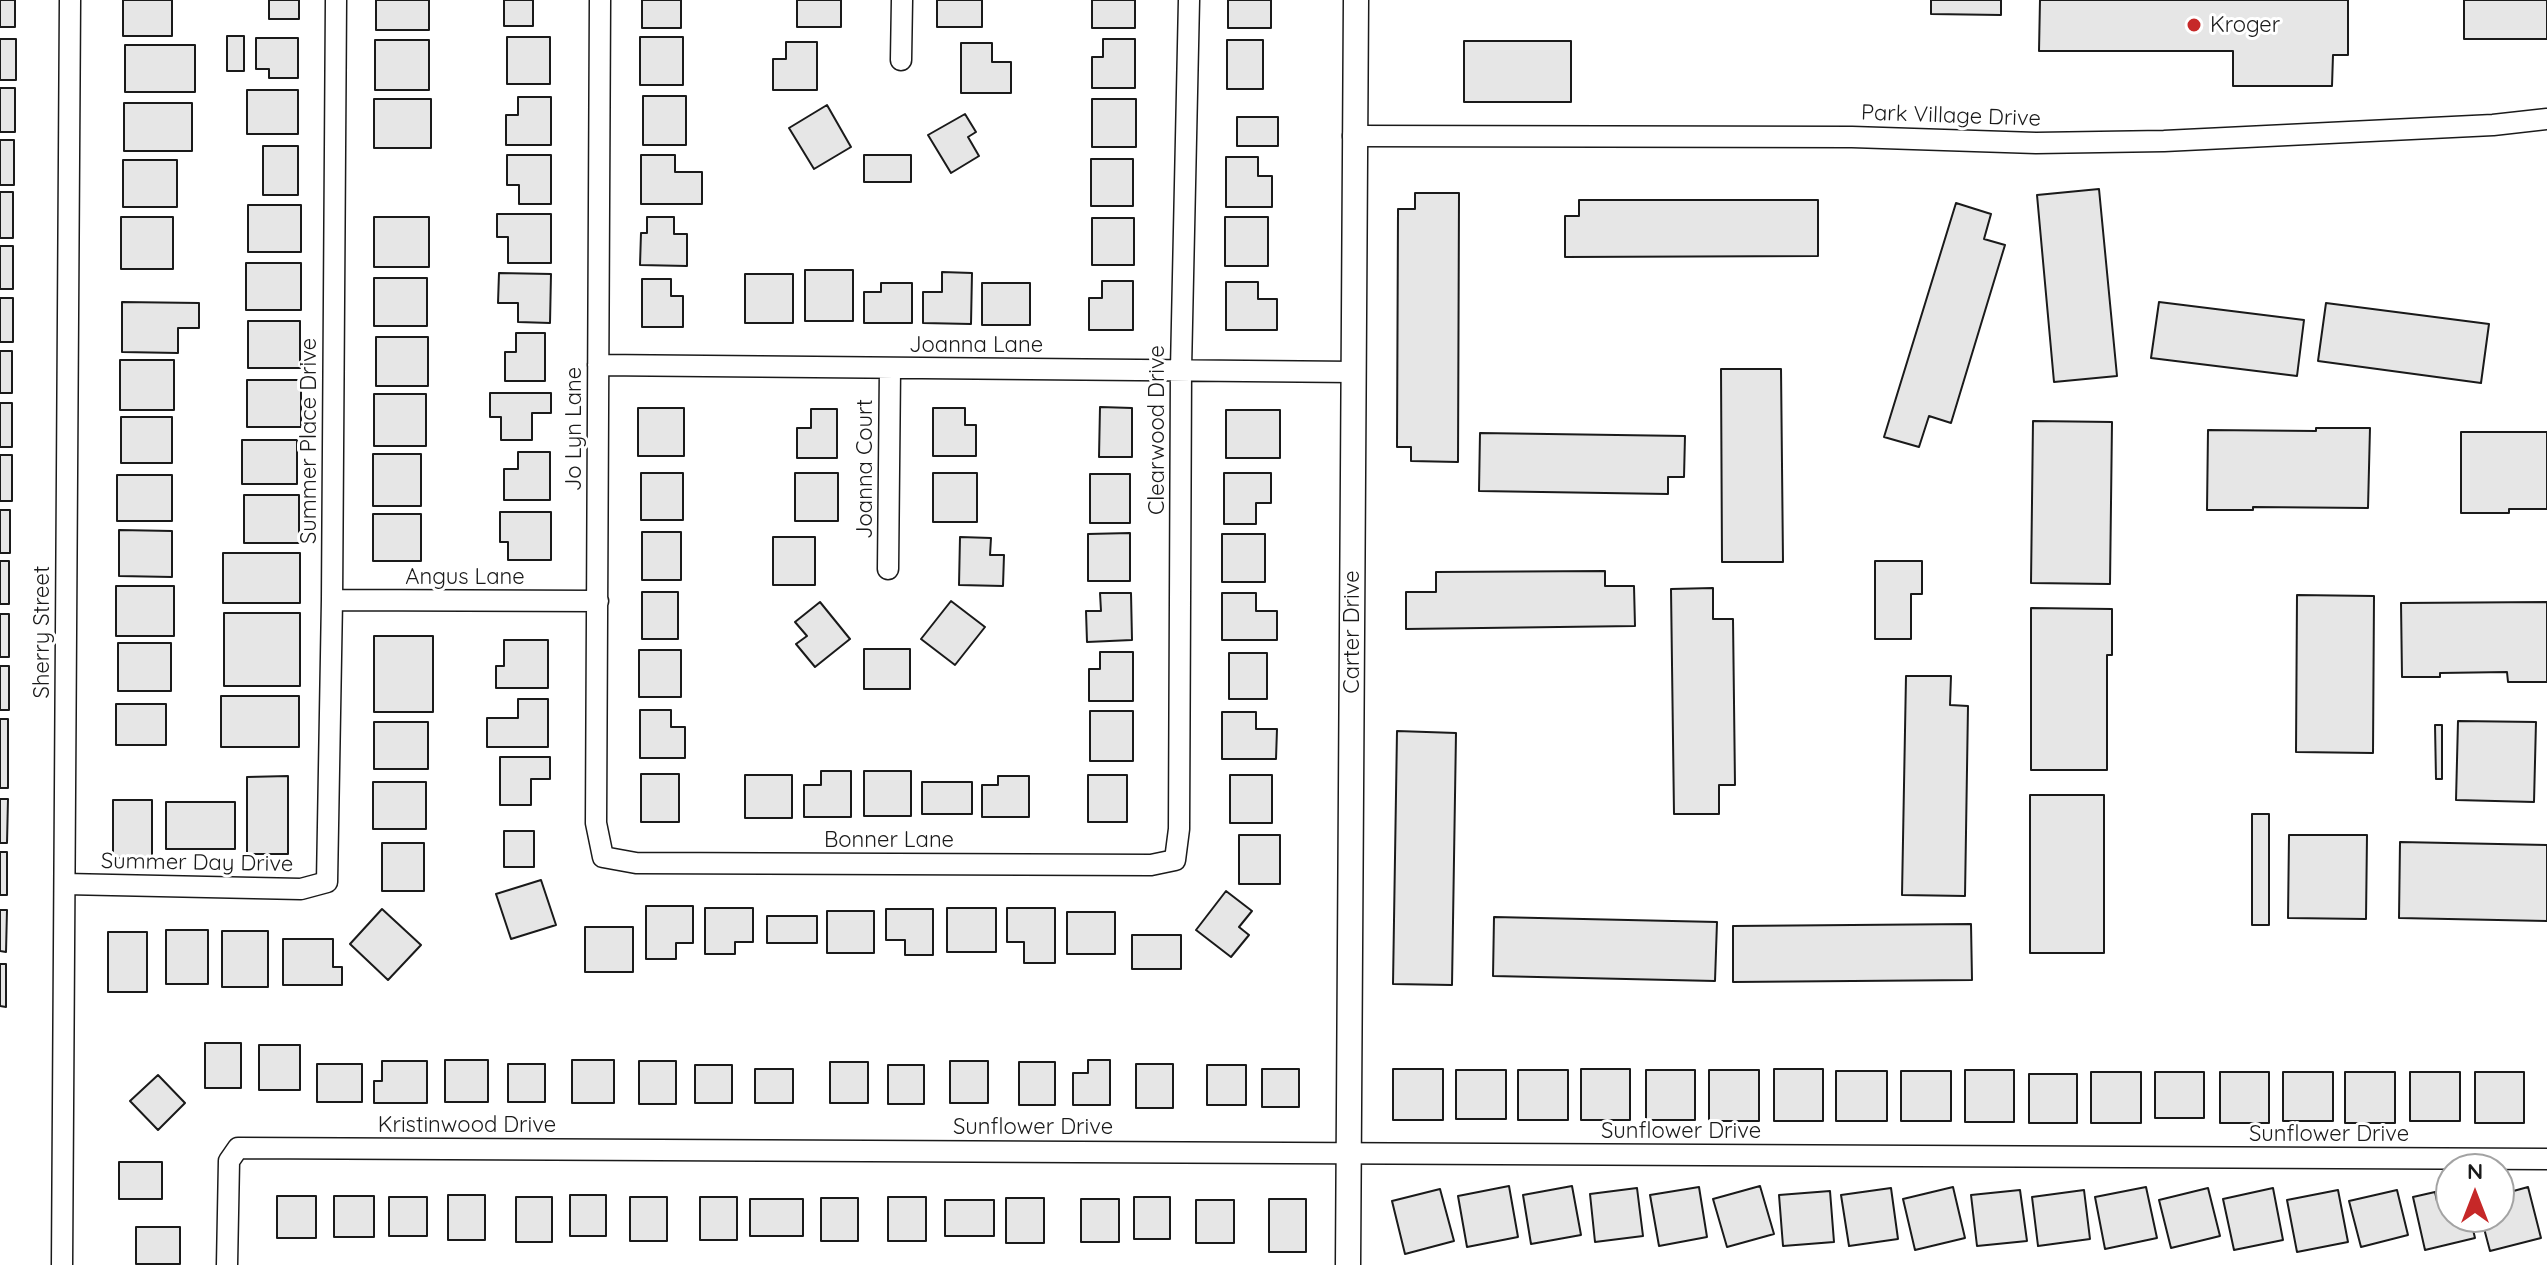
<!DOCTYPE html>
<style>
body{margin:0}
#map{position:relative;width:2547px;height:1265px;overflow:hidden;background:#fff;font-family:Quicksand,sans-serif}
canvas{display:block}
.north{position:absolute;left:2435px;top:1153px;width:80px;height:80px;box-sizing:border-box;background:#fff;border:2px solid #a3a3a3;border-radius:50%;rotate:0deg;font-size:22px;font-weight:700;line-height:32px;text-align:center;color:#1a1a1a}
.north::after{content:'';display:block;margin:auto;width:28px;height:36px;background:#c62828;clip-path:polygon(50% 0,100% 100%,50% 72%,0 100%)}
</style>
<div id="map">
<canvas width="2547" height="1265"></canvas>
<div class="north">N</div>
</div>
<script>
const context = document.querySelector('canvas').getContext('2d');
context.lineJoin = 'round';
function paint(path, color) {
  context.fillStyle = color;
  context.fill(path, 'evenodd');
}
function stroke(path, color, width, dash) {
  context.strokeStyle = color;
  context.lineWidth = width;
  context.lineCap = dash ? 'butt' : 'round';
  context.setLineDash(dash || []);
  context.stroke(path);
}
function drawText(font, color, halo, rows, align = 'center') {
  context.font = font + ' Quicksand,sans-serif';
  context.lineWidth = 6;
  context.setLineDash([]);
  context.textBaseline = 'middle';
  context.strokeStyle = halo;
  context.fillStyle = color;
  for (const [text, x, y, turn = 0] of rows) {
    context.save();
    context.translate(x, y);
    context.rotate((+turn || 0) * Math.PI / 180);
    context.textAlign = isNaN(turn) ? turn : align;
    if (halo) context.strokeText(text, 0, 0);
    context.fillText(text, 0, 0);
    context.restore();
  }
}
const building = new Path2D(`
 M0 0H15V27H0Z
 M123 0H172V36H123Z
 M269 0H299V19H269Z
 M376 0H429V30H376Z
 M504 0H533V26H504Z
 M642 0H681V28H642Z
 M797 0H841V27H797Z
 M937 0H982V27H937Z
 M1092 0H1135V28H1092Z
 M1228 0H1271V28H1228Z
 M1931 0H2001V15L1931 14Z
 M2040 0H2348V55H2333L2332 86H2233V51H2039Z
 M2464 0H2547V39H2464Z
 M227 36H244V71H227Z
 M507 37H550V84H507Z
 M640 37H683V85H640Z
 M256 38H298V78H269V69H256Z
 M0 39H16V80H0Z
 M1103 39H1135V88H1092V57H1103Z
 M375 40H429V90H375Z
 M1227 40H1263V89H1227Z
 M1464 41H1571V102H1464Z
 M786 42H817V90H773V59H786Z
 M961 43H992V62H1011V93H961Z
 M125 45H195V92H125Z
 M0 88H15V132H0Z
 M247 90H298V134H247Z
 M643 96H686V145H643Z
 M518 97H551V145H506V115H518Z
 M374 99H431V148H374Z
 M1092 99H1136V147H1092Z
 M124 103H192V151H124Z
 M827 105 851 147 814 169 789 128Z
 M965 114 976 132 968 137 979 156 951 173 928 135Z
 M1237 117H1278V146H1237Z
 M0 140H14V185H0Z
 M263 146H298V195H263Z
 M507 155H551V204H519V185H507Z
 M641 155H675V172H702V204H641Z
 M864 155H911V182H864Z
 M1226 157H1258V176H1272V207H1226Z
 M1091 159H1133V206H1091Z
 M123 160H177V207H123Z
 M2099 189 2117 376 2054 382 2037 195Z
 M0 192H13V238H0Z
 M1415 193H1459L1458 462 1411 461V447H1397L1398 209H1415Z
 M1579 200H1818V256L1565 257V216H1579Z
 M1956 203 1991 214 1984 239 2005 245 1951 423 1929 416 1919 447 1884 437Z
 M248 205H301V252H248Z
 M497 214H551V263H508V237H497Z
 M121 217H173V269H121Z
 M374 217H429V267H374Z
 M647 217H674V234H687V266L640 265 641 233H647Z
 M1225 217H1268V266H1225Z
 M1092 218H1134V265H1092Z
 M0 246H13V289H0Z
 M246 263H301V310H246Z
 M805 270H853V321H805Z
 M942 272 972 273 971 324 923 323V292H942Z
 M499 273 551 274 550 323 518 322V303H498Z
 M745 274H793V323H745Z
 M374 278H427V326H374Z
 M642 279H671V296H683V327H642Z
 M1102 281H1133V330H1089V298H1102Z
 M1226 282H1258V299H1277V330H1226Z
 M881 283H912V323H864V292H881Z
 M982 283H1030V325H982Z
 M0 298H13V342H0Z
 M122 302 199 303V328H178V353L122 352Z
 M2159 302 2304 320 2297 376 2151 358Z
 M2326 303 2489 324 2481 383 2318 361Z
 M248 321H300V368H248Z
 M516 333H545V381H505V352H516Z
 M376 337H428V386H376Z
 M0 351H12V393H0Z
 M120 360H174V410H120Z
 M1721 369H1781L1783 562H1722Z
 M247 380H301V427H247Z
 M490 393H551V413H532V440H501V417H490Z
 M374 394H426V446H374Z
 M0 403H12V447H0Z
 M1100 407 1132 408V457H1099Z
 M638 408H684V456H638Z
 M933 408H965V425H976V456H933Z
 M811 409H837V458H797V428H811Z
 M1226 410H1280V458H1226Z
 M121 417H172V463H121Z
 M2033 421 2112 422 2110 584 2031 583Z
 M2316 428H2370L2368 508 2253 507V510H2207L2208 430 2316 431Z
 M2461 432H2547V509H2509V513H2461Z
 M1480 433 1685 436 1684 477H1668V494L1479 491Z
 M242 440H297V484H242Z
 M518 452H550V500H504V469H518Z
 M373 454H421V506H373Z
 M0 455H12V501H0Z
 M641 473H683V520H641Z
 M795 473H838V521H795Z
 M933 473H977V522H933Z
 M1224 473H1271V503H1256V524H1224Z
 M1090 474H1130V523H1090Z
 M117 475H172V521H117Z
 M244 495H299V543H244Z
 M0 510H10V553H0Z
 M500 512H551V560H508V542H500Z
 M373 514H421V561H373Z
 M119 530 172 531V577L119 576Z
 M642 532H681V580H642Z
 M1130 533V581H1088V534Z
 M1222 534H1265V582H1222Z
 M773 537H815V585H773Z
 M960 537 991 538 990 555H1004L1003 586 959 585Z
 M223 553H300V603H223Z
 M0 561H9V604H0Z
 M1875 561H1922V594H1911V639H1875Z
 M1605 571V586H1634L1635 626 1406 629V592H1436V572Z
 M116 586H174V636H116Z
 M1713 588V619H1733L1735 785H1719V814H1674L1671 589Z
 M642 592H678V639H642Z
 M1100 593H1131L1132 640 1087 642 1086 611H1101Z
 M1222 593H1256V611H1277V640H1222Z
 M2297 595 2374 596 2373 753 2296 752Z
 M951 601 985 627 955 665 921 639Z
 M820 602 850 639 815 667 796 644 807 636 795 622Z
 M2547 602V682H2508L2507 672 2440 673V677H2402L2401 603Z
 M2031 608 2112 609V655H2107V770H2031Z
 M224 613H300V686H224Z
 M0 614H9V657H0Z
 M374 636H433V712H374Z
 M504 640H548V688H496V666H504Z
 M118 643H171V691H118Z
 M864 649H910V689H864Z
 M639 650H681V697H639Z
 M1100 652H1133V701H1089V669H1100Z
 M1229 653H1267V699H1229Z
 M0 666H9V710H0Z
 M1906 676H1951L1950 705 1968 706 1965 896 1902 895Z
 M221 696H299V747H221Z
 M518 699H548V747H487V718H518Z
 M116 704H166V745H116Z
 M640 710H671V727H685V758H640Z
 M1090 711H1133V761H1090Z
 M1222 712H1256V729H1277L1276 759H1222Z
 M0 719H8V788H0Z
 M2458 721 2536 722 2534 802 2456 800Z
 M374 722H428V769H374Z
 M2435 725H2442V779H2436Z
 M1397 731 1456 733 1452 985 1393 984Z
 M500 757H550V779H531V805H500Z
 M821 771H851V817H804V785H821Z
 M864 771H911V816H864Z
 M641 774H679V822H641Z
 M745 775H792V818H745Z
 M1088 775H1127V822H1088Z
 M1230 775H1272V823H1230Z
 M288 776V854H247V777Z
 M998 776H1029V817H982V785H998Z
 M373 782H426V829H373Z
 M922 782H972V814H922Z
 M2030 795H2104V953H2030Z
 M0 799H8L7 843H0Z
 M113 800H152V858H113Z
 M166 802H235V849H166Z
 M2252 814H2269V925H2252Z
 M504 831H534V867H504Z
 M1239 835H1280V884H1239Z
 M2289 835H2367L2366 919 2288 918Z
 M2400 842 2547 845V921L2399 918Z
 M382 843H424V891H382Z
 M0 852H7V895H0Z
 M541 880 556 925 511 939 496 894Z
 M1226 891 1252 911 1239 927 1249 935 1231 957 1196 930Z
 M646 906H693V943H676V959H646Z
 M705 908H753V942H735V954H705Z
 M947 908H996V952H947Z
 M1007 908H1055V963H1024V942H1007Z
 M382 909 421 945 388 980 350 944Z
 M886 909H933V955H905V940H886Z
 M0 910H7L6 952 0 951Z
 M827 911H874V953H827Z
 M1067 912H1115V954H1067Z
 M767 916H817V943H767Z
 M1494 917 1717 922 1715 981 1493 976Z
 M1971 924 1972 980 1733 982V926Z
 M585 927H633V972H585Z
 M166 930H208V984H166Z
 M222 931H268V987H222Z
 M108 932H147V992H108Z
 M1132 935H1181V969H1132Z
 M283 939H333V967H342V985H283Z
 M0 964H6V1007L0 1006Z
 M205 1043H241V1088H205Z
 M259 1045H300V1090H259Z
 M445 1060H488V1102H445Z
 M572 1060H614V1103H572Z
 M1088 1060H1110V1105H1073V1073H1088Z
 M382 1061H427V1103H374V1081H382Z
 M639 1061H676V1104H639Z
 M950 1061H988V1103H950Z
 M830 1062H868V1103H830Z
 M1019 1062H1055V1105H1019Z
 M317 1064H362V1102H317Z
 M508 1064H545V1102H508Z
 M1136 1064H1173V1108H1136Z
 M695 1065H732V1103H695Z
 M888 1065H924V1104H888Z
 M1207 1065H1246V1105H1207Z
 M755 1069H793V1103H755Z
 M1262 1069H1299V1107H1262Z
 M1393 1069H1443V1120H1393Z
 M1581 1069H1630V1120H1581Z
 M1774 1069H1823V1121H1774Z
 M1456 1070H1506V1119H1456Z
 M1518 1070H1568V1120H1518Z
 M1646 1070H1695V1120H1646Z
 M1709 1070H1759V1121H1709Z
 M1965 1070H2014V1122H1965Z
 M1836 1071H1887V1121H1836Z
 M1901 1071H1951V1121H1901Z
 M2091 1072H2141V1123H2091Z
 M2155 1072H2204V1118H2155Z
 M2220 1072H2269V1123H2220Z
 M2283 1072H2333V1121H2283Z
 M2345 1072H2395V1123H2345Z
 M2410 1072H2460V1121H2410Z
 M2475 1072H2524V1123H2475Z
 M2029 1074H2077V1123H2029Z
 M158 1075 185 1103 158 1130 130 1101Z
 M119 1162H162V1199H119Z
 M1509 1186 1518 1237 1467 1247 1458 1196Z
 M1572 1186 1581 1235 1531 1244 1523 1195Z
 M1760 1186 1774 1234 1727 1247 1713 1199Z
 M1699 1187 1707 1237 1659 1246 1650 1195Z
 M1953 1187 1965 1238 1915 1250 1903 1199Z
 M2146 1187 2157 1238 2105 1249 2095 1197Z
 M2528 1187 2541 1238 2490 1251 2481 1217H2499V1195Z
 M1637 1188 1643 1236 1595 1242 1590 1194Z
 M1891 1188 1898 1239 1849 1246 1841 1195Z
 M2208 1188 2220 1236 2171 1248 2159 1200Z
 M2273 1188 2283 1240 2234 1250 2223 1199Z
 M1440 1189 1454 1241 1405 1254 1392 1201Z
 M2020 1190 2027 1241 1977 1246 1971 1195Z
 M2084 1190 2090 1239 2038 1246 2032 1197Z
 M2338 1190 2348 1242 2297 1252 2287 1200Z
 M2397 1190 2408 1235 2361 1247 2349 1201Z
 M1830 1191 1834 1242 1783 1246 1779 1195Z
 M2435 1192 2437 1201 2451 1197V1217H2470L2475 1238 2425 1250 2413 1197Z
 M448 1195H485V1240H448Z
 M570 1195H606V1236H570Z
 M277 1196H316V1238H277Z
 M334 1196H374V1237H334Z
 M389 1197H427V1236H389Z
 M516 1197H552V1242H516Z
 M630 1197H667V1241H630Z
 M700 1197H737V1240H700Z
 M888 1197H926V1241H888Z
 M1134 1197H1170V1239H1134Z
 M821 1198H858V1241H821Z
 M1006 1198H1044V1243H1006Z
 M750 1199H803V1236H750Z
 M1081 1199H1119V1242H1081Z
 M1269 1199H1306V1252H1269Z
 M945 1200H994V1236H945Z
 M1196 1200H1234V1243H1196Z
 M136 1227H180V1264H136Z`);
paint(building, '#e6e6e6');
stroke(building, '#1a1a1a', 2);
const minor = new Path2D(`
 M600 0 596 823 603 857 636 863 1151 865 1175 860 1179 829 1181 369 1189 0
 M901 60 902 0
 M1353 136 1852 137 2036 143 2164 141 2493 125 2547 119
 M598 365 1354 372
 M888 569 890 369
 M332 600 598 601
 M65 884 301 889 327 882 332 600 336 0
 M62 1265 70 0
 M227 1265 229 1161 238 1148 2547 1159`);
const tertiary = new Path2D(`
 M1348 1265 1356 0`);
stroke(minor, '#1a1a1a', 23);
stroke(tertiary, '#1a1a1a', 27);
stroke(minor, '#fff', 20);
stroke(tertiary, '#fff', 24);
for (const [x, y, r, color] of [
 [2194,25,8,"#c62828"]
]) {
  const dot = new Path2D();
  dot.arc(x, y, r, 0, 2 * Math.PI);
  context.fillStyle = color;
  context.fill(dot);
  stroke(dot, '#fff', 3);
}
drawText('22px', '#1a1a1a', '#fff', [
 ["Kroger",2210,25]
], 'left');
drawText('22px', '#1a1a1a', '#fff', [
 ["Park Village Drive",1951,116,2],
 ["Joanna Lane",976,345],
 ["Jo Lyn Lane",574,429,-90],
 ["Clearwood Drive",1157,430,-90],
 ["Summer Place Drive",309,441,-90],
 ["Joanna Court",865,469,-90],
 ["Angus Lane",465,577],
 ["Sherry Street",42,632,-90],
 ["Carter Drive",1352,632,-90],
 ["Bonner Lane",889,840],
 ["Summer Day Drive",197,863,1],
 ["Kristinwood Drive",467,1125],
 ["Sunflower Drive",1033,1127],
 ["Sunflower Drive",1681,1131],
 ["Sunflower Drive",2329,1134]
]);
</script>
